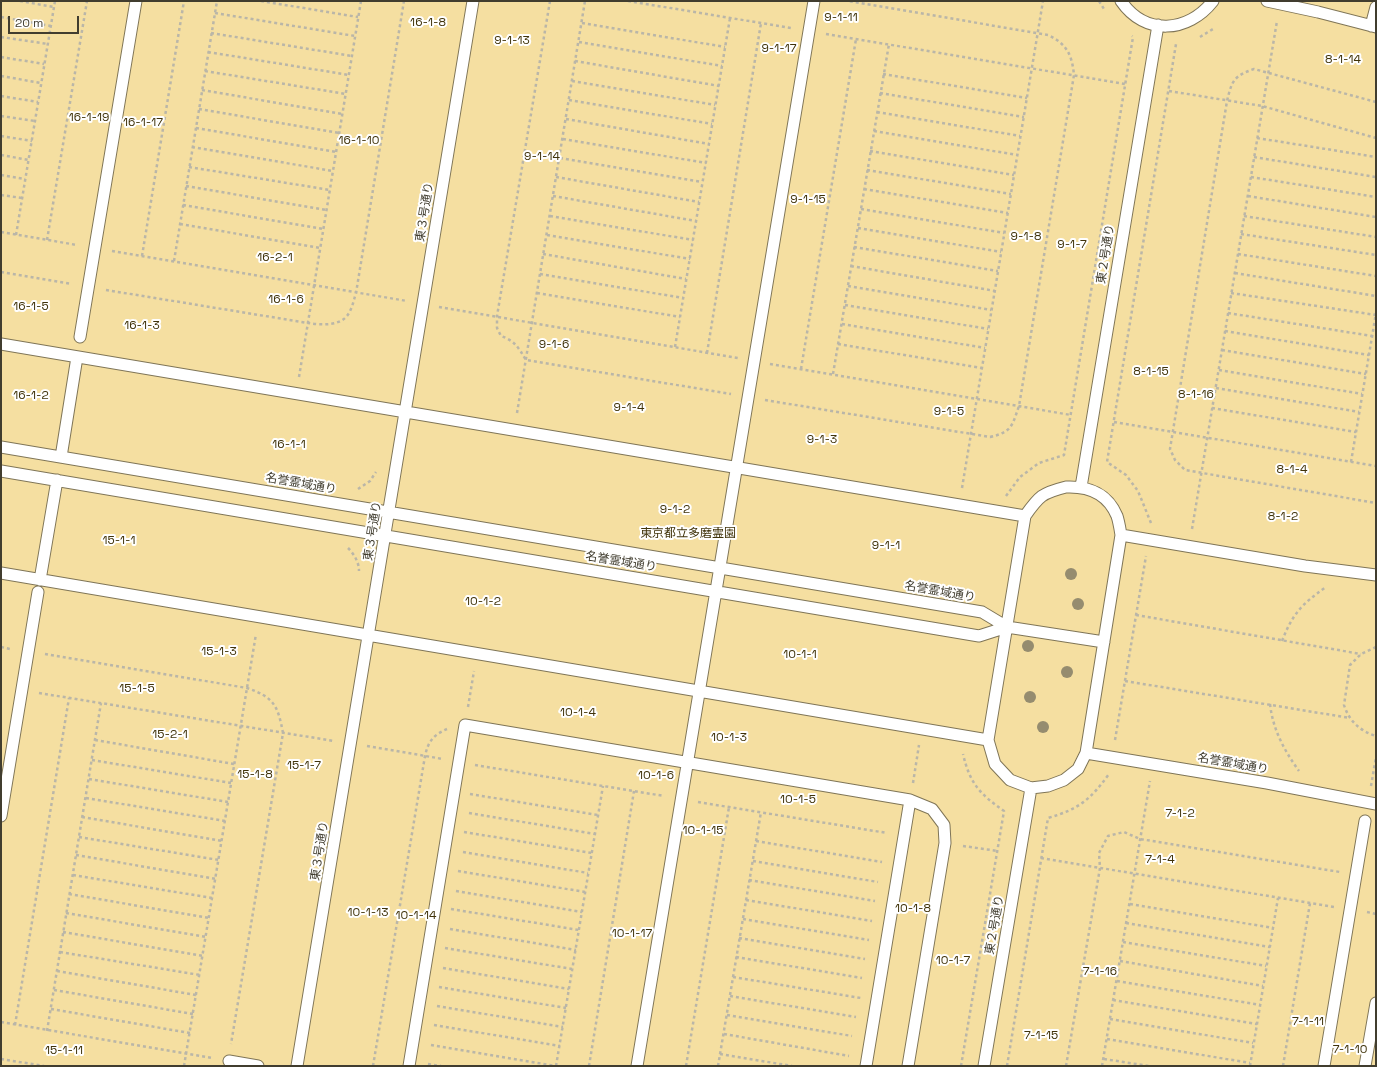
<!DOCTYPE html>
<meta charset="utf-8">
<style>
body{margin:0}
#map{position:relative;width:1377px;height:1067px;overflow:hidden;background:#fdf9eb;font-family:"Space Grotesk",sans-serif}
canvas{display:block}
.frame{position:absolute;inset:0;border:2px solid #413d2f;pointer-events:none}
.scale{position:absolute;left:8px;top:16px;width:71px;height:18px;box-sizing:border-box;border:2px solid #413d2f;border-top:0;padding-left:5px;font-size:12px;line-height:14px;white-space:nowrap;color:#413d2f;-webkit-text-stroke:3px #fff;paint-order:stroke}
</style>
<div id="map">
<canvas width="1377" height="1067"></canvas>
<div class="frame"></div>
<div class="scale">20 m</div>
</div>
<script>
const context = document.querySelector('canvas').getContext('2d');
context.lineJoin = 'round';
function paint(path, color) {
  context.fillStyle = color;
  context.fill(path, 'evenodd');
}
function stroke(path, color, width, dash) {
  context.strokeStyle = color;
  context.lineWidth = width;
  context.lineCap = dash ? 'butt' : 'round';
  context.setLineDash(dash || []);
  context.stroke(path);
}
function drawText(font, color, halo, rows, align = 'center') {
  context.font = font + ' "Space Grotesk","Noto Sans JP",sans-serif';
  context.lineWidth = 4;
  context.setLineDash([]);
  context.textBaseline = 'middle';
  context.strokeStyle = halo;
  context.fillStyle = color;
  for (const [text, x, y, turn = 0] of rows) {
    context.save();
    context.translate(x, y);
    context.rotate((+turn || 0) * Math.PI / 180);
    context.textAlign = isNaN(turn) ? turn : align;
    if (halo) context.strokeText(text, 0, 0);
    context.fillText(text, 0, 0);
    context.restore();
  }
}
paint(new Path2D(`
 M1 1H1376V1066H1Z`), '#f5dfa1');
const lane = new Path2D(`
 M1121 1C1145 36 1188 33 1213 1
 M1267 1 1318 12 1376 27
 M1371 26 1376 7
 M80 337 136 1
 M1 344 1025 516
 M1 447 982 612 1007 627 1104 642
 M61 457 77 357
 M1 471 979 636 1007 627
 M1066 487C1089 486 1108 494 1117 516 1119 522 1120 529 1121 535L1086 753 1078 769 1064 780 1048 786 1031 788 1010 780 995 764 988 740 1025 516C1039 496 1042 493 1066 487Z
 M1081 487 1158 25
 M1121 535 1305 566 1376 575
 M1 573 988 740
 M40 580 57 480
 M1086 753 1267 783 1376 804
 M1 816 38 592
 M229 1061 258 1066
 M297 1066 473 1
 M409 1066 465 725 910 800 932 809 944 825 945 843 908 1066
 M637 1066 814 1
 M866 1066 910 800
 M984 1066 1031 788
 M1324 1066 1365 821
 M1365 1066 1376 1003`);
stroke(lane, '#7f7557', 13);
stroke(new Path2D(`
 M20 1 54 7
 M261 1 358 17
 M550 1 497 316V328L501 336C515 341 518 347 526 360L731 394
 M628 1 791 28
 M1099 1 1104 9
 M215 13 355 36
 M1 17 51 26
 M582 23 725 47
 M211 33 352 56
 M826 34 1125 84
 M1 37 48 44
 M1200 37 1213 29
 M579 42 722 66
 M208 52 349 75
 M1 57 44 64
 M575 61 719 86
 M205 71 346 94
 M883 74 1027 98
 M1 76 41 83
 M572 81 715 105
 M202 90 342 114
 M1169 91 1262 106 1376 138
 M880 93 1024 117
 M1 96 38 102
 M569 100 712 124
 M1376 102 1254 69C1234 76 1232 80 1227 101L1170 449 1175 460 1185 470 1376 503
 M199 109 339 133
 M877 112 1020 136
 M1 116 35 121
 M566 119 709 144
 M196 128 336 152
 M874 131 1017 155
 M1 136 32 141
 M1257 138 1376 157
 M563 139 706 163
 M192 147 333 171
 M870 151 1014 175
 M1 155 29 160
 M1254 157 1376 177
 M560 158 702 182
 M189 167 330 190
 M867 170 1011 194
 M1 175 25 179
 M556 177 699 202
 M1251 177 1376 197
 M186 186 326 210
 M864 189 1008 213
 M1 195 22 198
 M553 196 696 221
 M1248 196 1376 217
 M183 205 323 229
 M861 209 1004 233
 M550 216 693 240
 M1244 216 1376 237
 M180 224 320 248
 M858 228 1001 252
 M1 232 77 245
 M1241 234 1376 255
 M16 235 55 1
 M547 235 690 259
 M47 240 87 1
 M854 247 998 271
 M112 251 407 301
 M543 254 686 279
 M1238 254 1376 276
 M142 256 184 1
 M174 261 217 1
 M851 266 995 291
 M1 272 72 284
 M1235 273 1376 296
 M540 274 683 298
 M848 286 991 310
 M106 290 308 323C322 325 343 327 350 311 353 305 354 299 356 293L404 1
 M537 293 680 317
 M1231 293 1376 315
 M845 305 988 329
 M439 307 738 358
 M1228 313 1372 336
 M842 324 985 348
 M1225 331 1369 355
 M838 344 982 368
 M675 347 730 18
 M1222 350 1366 374
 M707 353 761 23
 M770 364 1071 415
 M801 369 856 39
 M1219 370 1362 394
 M833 374 889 44
 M299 377 361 1
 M1216 388 1359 412
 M765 400 990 437C1012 432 1012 426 1019 406L1074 75C1072 55 1067 44 1048 35L849 1
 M1212 408 1356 432
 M517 413 585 1
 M1114 422 1376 466
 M1351 462 1376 313
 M962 488 1043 1
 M358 489 370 481 376 472
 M1006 496 1020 477 1039 463 1064 455 1133 37 1132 36
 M1151 523 1138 491 1126 475 1107 462 1176 44H1178
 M1192 529 1277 21
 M348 548C354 554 359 562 359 571
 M1136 615 1361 654
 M1282 641C1293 613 1302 604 1326 587
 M1 647 10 649
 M1376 647 1361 654 1350 665 1344 705C1349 721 1360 731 1376 736
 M45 654 247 688C274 697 278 706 283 733L231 1044
 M1125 681 1350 718
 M39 693 334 741
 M1270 704C1273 730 1284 750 1299 771
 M468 707 474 671
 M95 740 234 764
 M1115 740 1146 556
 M367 746 443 759
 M92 760 231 783
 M475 765 664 796
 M89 779 228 802
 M913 783 919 745
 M1371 786 1376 757
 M470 794 598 815
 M86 798 225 821
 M698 802 887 833
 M469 813 595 834
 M82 817 222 841
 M464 832 592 853
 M79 837 219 860
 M756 841 882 862
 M963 846 998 851
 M463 852 588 873
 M76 855 216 879
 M1041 858 1334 907
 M753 861 878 882
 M458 871 585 892
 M73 875 212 898
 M749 880 875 901
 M456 891 582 912
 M69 894 209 918
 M746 900 872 921
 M1130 904 1273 928
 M451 909 579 930
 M1367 912 1376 914
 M66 913 206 937
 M743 919 869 940
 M1126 923 1270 947
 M450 929 576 950
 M63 932 203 956
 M739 938 865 959
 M1123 942 1266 966
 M445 948 572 969
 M60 952 200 975
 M736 957 862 978
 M1120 961 1263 986
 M443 968 569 989
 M57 971 196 995
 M733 977 861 998
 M1117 981 1260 1005
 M439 987 566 1008
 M54 990 193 1014
 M730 996 856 1017
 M1113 1000 1257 1024
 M437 1006 563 1027
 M51 1009 190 1033
 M727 1015 852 1036
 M1110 1019 1253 1043
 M1 1022 212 1058
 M15 1025 69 698
 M434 1025 560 1046
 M47 1031 101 703
 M724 1034 849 1056
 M1107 1039 1250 1063
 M431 1045 556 1066
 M720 1054 792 1066
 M1 1059 44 1066
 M1104 1059 1149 1066
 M428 1064 441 1066
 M184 1066 256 634
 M373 1066 425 756C428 742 433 735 447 729
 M556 1066 603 786
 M589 1066 634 791
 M686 1066 729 807
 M718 1066 761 812
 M961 1066 1004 811C980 794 970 784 963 754
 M1007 1066 1048 818C1079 809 1090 800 1109 774
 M1066 1066 1100 868 1099 853 1108 836 1124 832 1140 839 1340 872
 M1102 1066 1150 781
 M1250 1066 1278 898
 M1283 1066 1310 903`), '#bab6a8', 2.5, [3, 3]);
stroke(lane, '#fff', 11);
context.fillStyle = '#958c6f';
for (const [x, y] of [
 [1071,574],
 [1078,604],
 [1028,646],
 [1067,672],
 [1030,697],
 [1043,727]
]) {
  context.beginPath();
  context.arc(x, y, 6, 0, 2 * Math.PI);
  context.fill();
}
drawText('12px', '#40330a', '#fff', [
 ["9-1-11",841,18],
 ["16-1-8",428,23],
 ["9-1-13",512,41],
 ["9-1-17",779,49],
 ["8-1-14",1343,60],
 ["16-1-19",89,118],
 ["16-1-17",143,123],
 ["16-1-10",359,141],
 ["9-1-14",542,157],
 ["9-1-15",808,200],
 ["9-1-8",1026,237],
 ["9-1-7",1072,245],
 ["16-2-1",275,258],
 ["16-1-6",286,300],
 ["16-1-5",31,307],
 ["16-1-3",142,326],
 ["9-1-6",554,345],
 ["8-1-15",1151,372],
 ["8-1-16",1196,395],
 ["16-1-2",31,396],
 ["9-1-4",629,408],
 ["9-1-5",949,412],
 ["9-1-3",822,440],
 ["16-1-1",289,445],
 ["8-1-4",1292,470],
 ["9-1-2",675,510],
 ["8-1-2",1283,517],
 ["東京都立多磨霊園",688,534],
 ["15-1-1",119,541],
 ["9-1-1",886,546],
 ["10-1-2",483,602],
 ["15-1-3",219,652],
 ["10-1-1",800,655],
 ["15-1-5",137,689],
 ["10-1-4",578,713],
 ["15-2-1",170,735],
 ["10-1-3",729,738],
 ["15-1-7",304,766],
 ["15-1-8",255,775],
 ["10-1-6",656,776],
 ["10-1-5",798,800],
 ["7-1-2",1180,814],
 ["10-1-15",703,831],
 ["7-1-4",1160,860],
 ["10-1-8",913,909],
 ["10-1-13",368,913],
 ["10-1-14",416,916],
 ["10-1-17",632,934],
 ["10-1-7",953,961],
 ["7-1-16",1100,972],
 ["7-1-11",1308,1022],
 ["7-1-15",1041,1036],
 ["7-1-10",1350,1050],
 ["15-1-11",64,1051]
]);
drawText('12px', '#413d2f', '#fff', [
 ["東３号通り",425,212,-81],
 ["東２号通り",1106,254,-81],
 ["名誉霊域通り",301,484,10],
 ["東３号通り",373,531,-81],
 ["名誉霊域通り",621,562,9],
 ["名誉霊域通り",940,592,10],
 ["名誉霊域通り",1233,764,10],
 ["東３号通り",320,851,-81],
 ["東２号通り",995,925,-80]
]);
</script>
